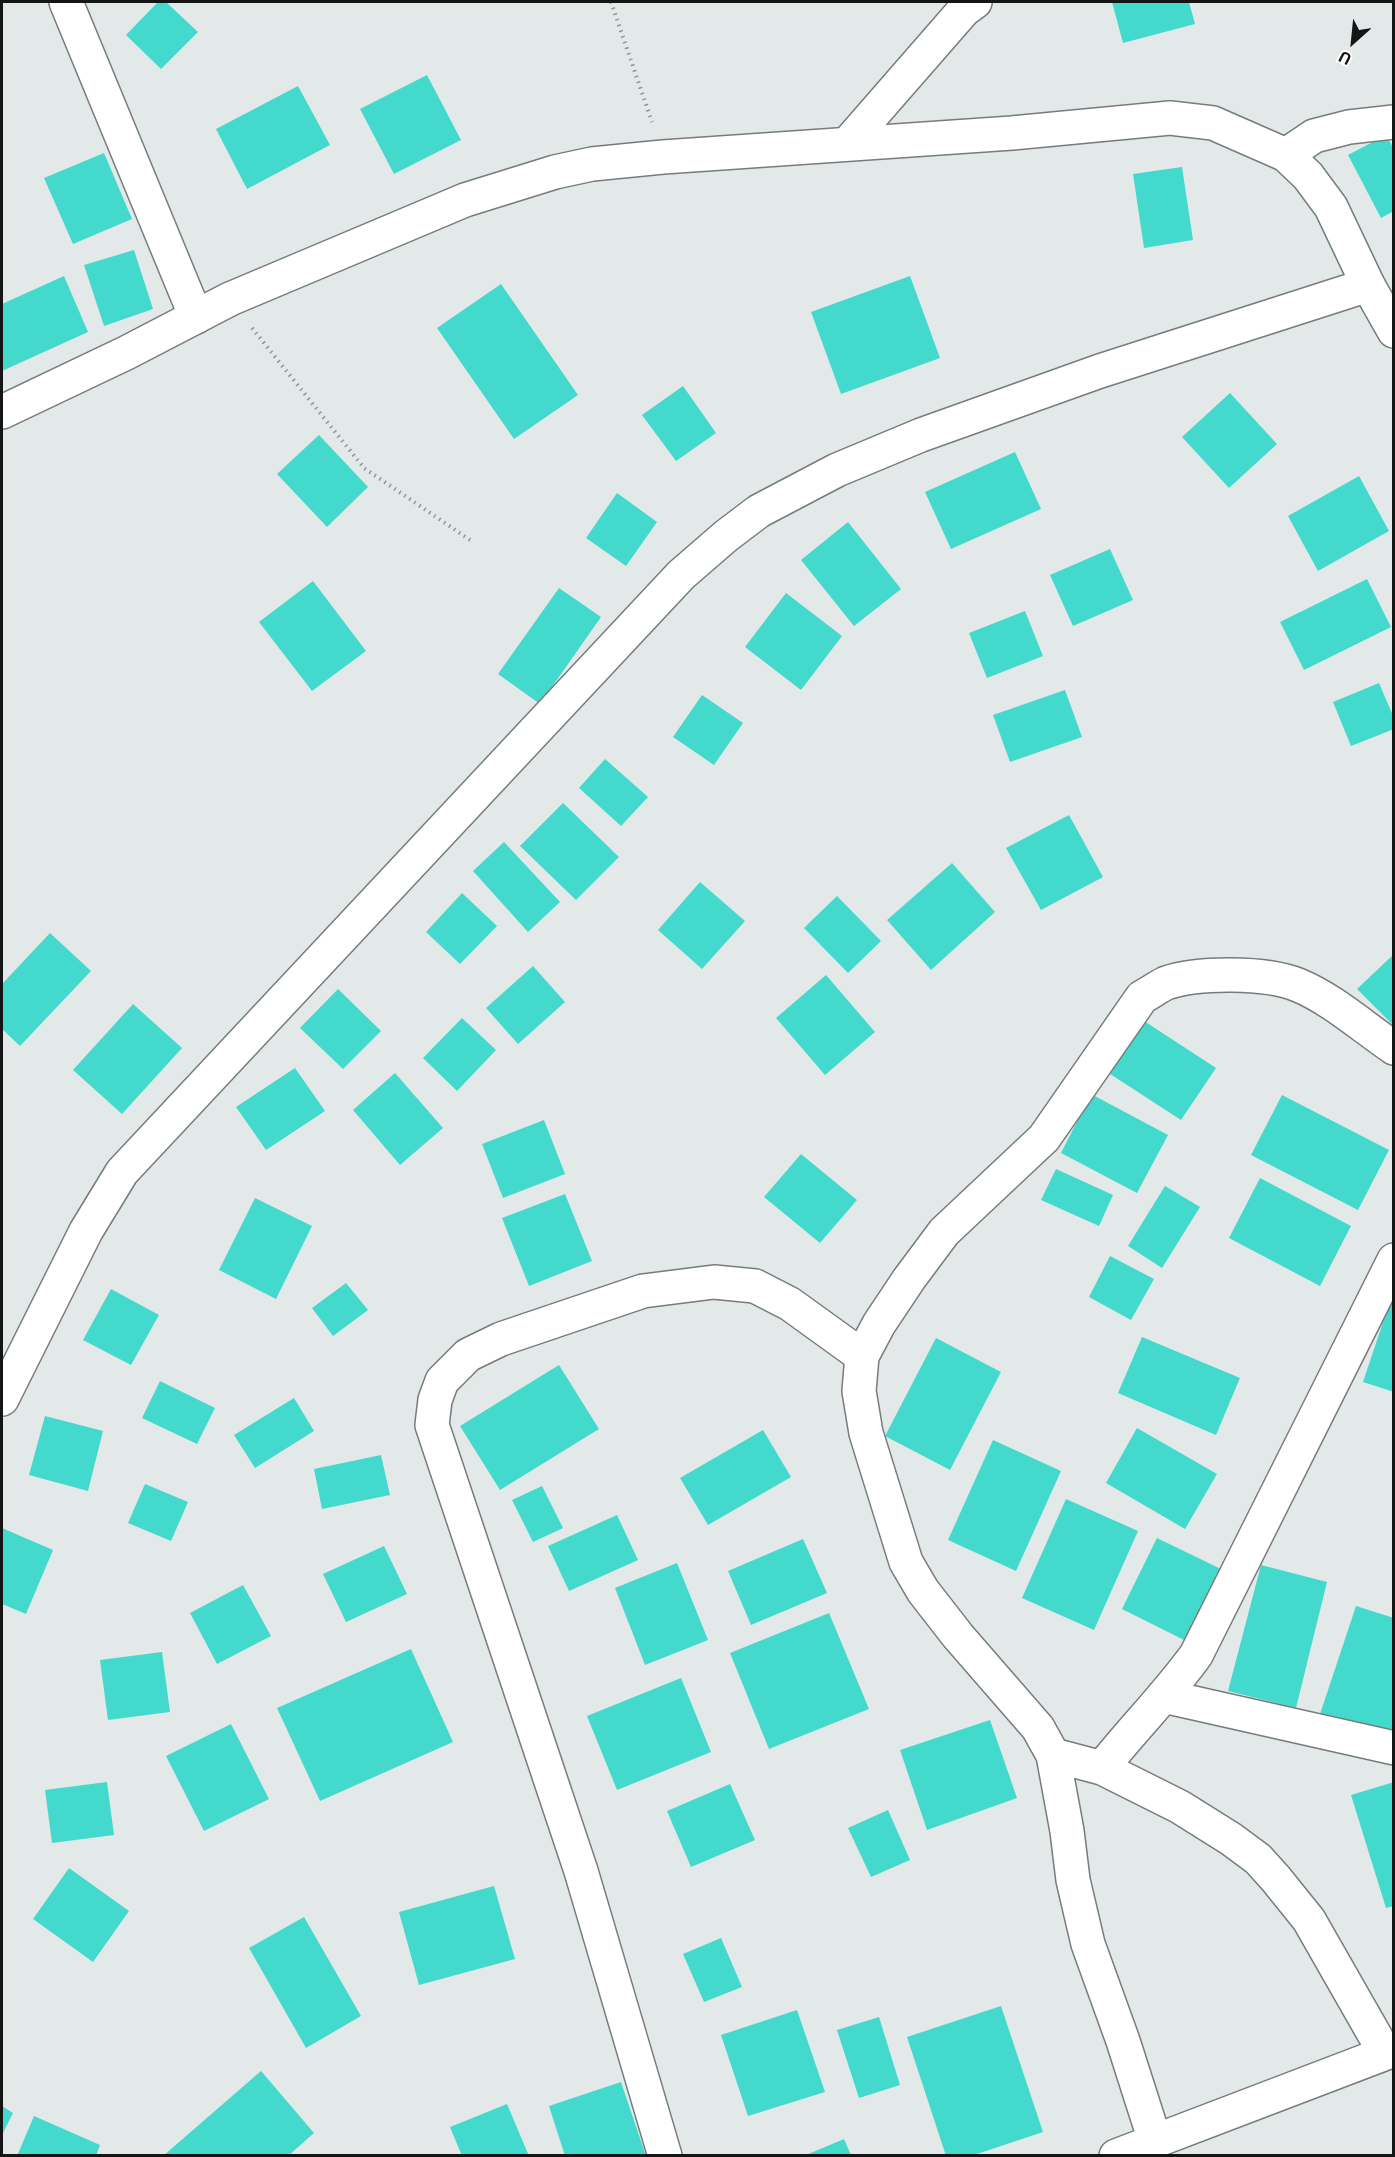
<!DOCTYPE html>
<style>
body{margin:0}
#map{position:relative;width:1395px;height:2157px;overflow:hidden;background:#e2e9e8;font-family:"Noto Sans",sans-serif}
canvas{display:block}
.frame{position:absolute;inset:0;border:3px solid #141616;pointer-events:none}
.north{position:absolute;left:1323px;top:12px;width:60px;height:60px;-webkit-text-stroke:4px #fff;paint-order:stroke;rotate:207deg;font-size:16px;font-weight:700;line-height:24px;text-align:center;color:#141616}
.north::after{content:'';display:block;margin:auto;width:21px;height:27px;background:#141616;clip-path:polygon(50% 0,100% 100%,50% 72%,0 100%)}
</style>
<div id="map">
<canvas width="1395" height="2157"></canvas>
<div class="frame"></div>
<div class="north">U</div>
</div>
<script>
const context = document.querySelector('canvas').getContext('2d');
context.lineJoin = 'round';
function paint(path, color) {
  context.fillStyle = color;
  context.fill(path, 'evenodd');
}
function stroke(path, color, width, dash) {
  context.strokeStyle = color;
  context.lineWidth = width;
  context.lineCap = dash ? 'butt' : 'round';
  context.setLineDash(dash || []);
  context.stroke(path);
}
paint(new Path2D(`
 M158 2H166L198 32 161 69 126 35Z
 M1112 2H1189L1195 24 1123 43Z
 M427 75 461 140 394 174 360 109Z
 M298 86 330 145 247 189 216 129Z
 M1386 135 1394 149V211L1381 218 1348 155Z
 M104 153 132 219 73 244 44 178Z
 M1182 167 1193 240 1144 248 1133 174Z
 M134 250 153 309 104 326 84 265Z
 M64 276 88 332 2 371V304Z
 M910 276 940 358 841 394 811 312Z
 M501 284 578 395 514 439 437 328Z
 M683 386 716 433 676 461 642 415Z
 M1230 393 1277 444 1229 488 1182 437Z
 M319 435 368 487 327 527 277 474Z
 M1015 452 1041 509 951 549 925 492Z
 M1359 476 1389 531 1318 571 1288 516Z
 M617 493 657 522 626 566 586 538Z
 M848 522 901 589 854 626 801 560Z
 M1110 549 1133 600 1073 626 1050 575Z
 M1367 579 1391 627 1304 670 1280 622Z
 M313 581 366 651 312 691 259 622Z
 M559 588 601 617 540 704 498 674Z
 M786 593 842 636 801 690 745 647Z
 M1025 611 1043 656 987 678 969 633Z
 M1379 683 1394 718V729L1351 746 1333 702Z
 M1065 690 1082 737 1010 762 993 715Z
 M702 695 743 723 714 765 673 737Z
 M605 759 648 797 621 826 579 788Z
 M563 803 619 857 576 900 520 846Z
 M1069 815 1103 877 1041 910 1006 848Z
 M504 842 560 902 528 932 473 871Z
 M952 863 995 912 931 970 887 920Z
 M700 882 745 921 702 969 658 930Z
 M462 893 497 926 460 964 426 932Z
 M837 896 881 941 848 973 804 928Z
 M50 933 91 971 20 1046 2 1029V984Z
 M1394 954V1026L1357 989Z
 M533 966 565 1002 518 1044 486 1008Z
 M826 975 875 1032 825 1075 776 1018Z
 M338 989 381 1031 343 1069 300 1028Z
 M133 1004 182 1048 122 1114 73 1070Z
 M462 1018 496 1050 457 1091 423 1058Z
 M1141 1019 1216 1068 1181 1120 1107 1072Z
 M295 1068 325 1111 266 1150 236 1107Z
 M395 1073 443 1128 400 1165 353 1110Z
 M1091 1094 1168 1135 1137 1193 1061 1153Z
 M1282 1095 1389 1150 1358 1210 1251 1155Z
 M544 1120 565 1174 503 1198 482 1144Z
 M801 1154 857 1200 820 1243 764 1197Z
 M1056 1169 1113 1195 1099 1226 1041 1200Z
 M1260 1178 1351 1226 1320 1286 1229 1238Z
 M1165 1186 1200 1207 1162 1268 1128 1246Z
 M565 1194 592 1261 529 1286 502 1218Z
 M255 1198 312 1226 276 1299 219 1270Z
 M1110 1256 1154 1279 1131 1320 1089 1297Z
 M346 1283 368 1310 333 1336 312 1308Z
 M111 1289 159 1315 131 1365 83 1340Z
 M1394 1289V1392L1363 1382Z
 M1142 1337 1240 1378 1216 1435 1118 1393Z
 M936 1338 1001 1372 950 1470 885 1436Z
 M559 1365 599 1429 500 1490 460 1426Z
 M160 1381 215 1408 197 1444 142 1418Z
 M294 1398 314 1431 255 1468 234 1435Z
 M45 1416 103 1431 88 1491 29 1475Z
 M1137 1428 1217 1474 1185 1529 1106 1483Z
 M763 1430 791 1477 708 1525 680 1478Z
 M993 1440 1061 1471 1016 1571 948 1540Z
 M381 1455 390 1495 322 1509 314 1469Z
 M145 1484 188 1502 171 1541 128 1523Z
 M542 1486 563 1528 533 1542 512 1500Z
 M1066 1499 1138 1531 1094 1630 1022 1598Z
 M617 1515 638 1560 569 1591 548 1546Z
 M2 1528 53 1550 26 1614 2 1604Z
 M1157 1538 1225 1571 1190 1643 1122 1609Z
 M803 1539 827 1593 751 1625 728 1571Z
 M384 1546 407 1594 346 1622 323 1574Z
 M677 1563 708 1640 645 1665 615 1588Z
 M1261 1565 1327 1582 1296 1708 1228 1691Z
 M243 1585 271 1636 217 1664 190 1613Z
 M1356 1606 1394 1618V1739L1320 1714Z
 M829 1613 869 1709 769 1749 730 1653Z
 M411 1649 453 1742 320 1801 277 1708Z
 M162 1652 170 1712 108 1720 100 1660Z
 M681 1678 711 1752 617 1790 587 1716Z
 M990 1720 1017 1798 927 1830 900 1750Z
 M231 1724 269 1799 204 1831 166 1756Z
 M107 1782 114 1835 52 1843 45 1790Z
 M1394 1782V1906L1386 1908 1351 1795Z
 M730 1784 755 1840 691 1867 667 1811Z
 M888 1810 910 1860 871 1877 848 1828Z
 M69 1868 129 1911 93 1962 33 1919Z
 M494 1886 515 1959 419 1985 399 1912Z
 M304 1917 361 2016 306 2048 249 1948Z
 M721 1938 742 1987 704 2002 683 1954Z
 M1001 2006 1043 2132 971 2156H946L907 2037Z
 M797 2010 825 2092 748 2116 721 2035Z
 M879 2017 900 2085 859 2098 837 2030Z
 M261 2071 314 2133 288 2156H163Z
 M621 2082 646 2156H565L549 2106Z
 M507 2104 529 2156H462L450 2127Z
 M2 2106 13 2113 2 2135Z
 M34 2116 100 2145 96 2156H17Z
 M844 2139 851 2155H806Z`), '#44d9cd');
const street = new Path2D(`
 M66 2 196 317
 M848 143 964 10 975 2
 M1286 155 1314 136 1349 127 1394 122
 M2 1399 86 1231 122 1172 681 575 726 536 759 511 837 470 921 435 1100 371 1368 285
 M1163 1696 1394 1748
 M1053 1755 1102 1768 1180 1807 1231 1839 1258 1859 1276 1879 1309 1920 1385 2053
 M1102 1768C1132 1730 1167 1695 1196 1655L1394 1260
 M1155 2141 1123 2041 1088 1944 1073 1880 1067 1831 1053 1755 1038 1728 958 1636 923 1591 906 1562 866 1433 859 1391 862 1356 879 1324 909 1279 944 1232 1044 1138 1142 997C1150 993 1158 987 1166 983 1198 972 1266 972 1298 985 1332 999 1363 1027 1394 1048
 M665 2156 581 1871 432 1425 435 1400 442 1381 468 1355 501 1339 643 1291 714 1282 755 1286 790 1304 862 1356
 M1116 2156 1394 2050`);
const secondary = new Path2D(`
 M2 412 126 353 230 299 465 200 555 172 592 164 663 157 1012 133 1170 118 1213 123 1286 155 1308 176 1331 207 1368 285 1394 331`);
stroke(street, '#767c7b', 36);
stroke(secondary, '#767c7b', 36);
stroke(new Path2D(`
 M611 2 652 122
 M252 328 364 468 473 542`), '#919695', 4, [1.5, 4.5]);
stroke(street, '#fff', 33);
stroke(secondary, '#fff', 33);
</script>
